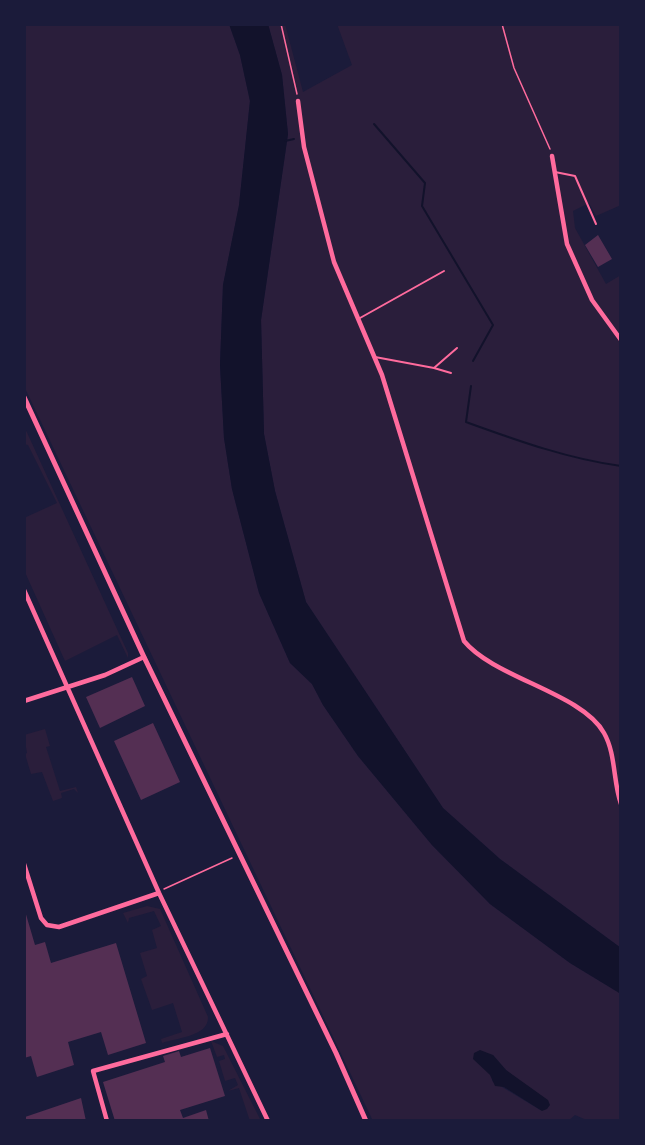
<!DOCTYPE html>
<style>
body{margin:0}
#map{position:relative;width:645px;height:1145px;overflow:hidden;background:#1b1b3a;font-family:Raleway,sans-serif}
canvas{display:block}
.frame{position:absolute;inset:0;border:26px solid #1b1b3a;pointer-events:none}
</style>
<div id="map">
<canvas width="645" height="1145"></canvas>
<div class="frame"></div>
</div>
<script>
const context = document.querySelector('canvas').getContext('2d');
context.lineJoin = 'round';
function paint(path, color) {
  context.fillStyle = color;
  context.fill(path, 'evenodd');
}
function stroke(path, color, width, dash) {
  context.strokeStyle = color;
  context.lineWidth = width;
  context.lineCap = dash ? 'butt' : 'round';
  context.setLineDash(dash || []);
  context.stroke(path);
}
paint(new Path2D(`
 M24 24H229L240 55 250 101 239 206 223 285 220 365 224 438 232 489 259 593 290 663 312 684 323 705 358 756 432 845 490 904 570 963 621 994V1121H589L575 1115 568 1121H373L24 386ZM493 1055 506 1070 523 1084 542 1111 492 1081Z
 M268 24H285L303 92 352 65 337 24H621V205L596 216 589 203 573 211 575 228 606 284 621 275V948L500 859 443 808 306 602 275 491 264 434 261 320 288 134 282 75Z
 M24 426 128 653V658L117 635 65 661 24 570V518L57 503 28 445 24 444Z
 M45 729 50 746 46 747 60 791 76 787 78 793 74 789 61 793 62 798 53 801 42 772 31 774 25 754 27 753 24 735Z
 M147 906 160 909 208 1017C209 1036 177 1038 162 1043L161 1039 182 1032 173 1003 152 1010 141 979 147 976 140 953 157 948 152 930 161 926 154 911 129 918 128 923 123 913Z
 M211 1041 223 1046 260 1119 250 1121 239 1088 228 1091 238 1085 235 1078 225 1081 219 1061 225 1059 224 1055 217 1057Z`), '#2a1e3b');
paint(new Path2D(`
 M229 24H268L282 75 288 134 261 320 264 434 275 491 306 602 443 808 500 859 621 948V994L570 963 490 904 432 845 358 756 323 705 312 684 290 663 259 593 232 489 224 438 220 365 223 285 239 205 250 101 240 55Z
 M480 1050 493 1055 506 1070 548 1100 550 1105 547 1109 542 1111 504 1087 495 1086 490 1075 473 1059 474 1053Z`), '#12122b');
stroke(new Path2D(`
 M374 124 425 183 422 206 493 325 473 361
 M285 141 294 139
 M471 386 466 422C516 440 568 459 621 466`), '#12122b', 2);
paint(new Path2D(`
 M598 235 612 259 598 267 585 245Z
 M132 677 145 706 100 728 86 697Z
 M153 723 180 782 141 800 114 741Z
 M25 911 35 945 45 942 51 963 116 943 146 1043 108 1055 101 1032 68 1042 74 1065 37 1077 31 1056 24 1058Z
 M210 1048 225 1096 180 1110 183 1118 206 1110 209 1121H115L103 1082 165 1062 163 1056 179 1051 181 1057Z
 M81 1098 86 1121H26L25 1117Z`), '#542f53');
stroke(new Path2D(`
 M281 24 297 94
 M502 24 514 68 550 149
 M164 889 232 858`), '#ff6b9d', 1.5);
stroke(new Path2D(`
 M555 172 575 176 596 224
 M360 318 444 271
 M375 357 434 368 457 348
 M434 368 451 373`), '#ff6b9d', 2);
stroke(new Path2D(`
 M298 101 304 147 334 262 382 375 464 641C494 678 582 693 604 733 616 754 613 782 621 804
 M552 156 567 244 592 300 621 340
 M24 590 159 893 268 1121
 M24 701 105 675 144 657
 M24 864 41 918 47 925 59 927 159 893
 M107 1121 93 1071 227 1034`), '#ff6b9d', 4.5);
stroke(new Path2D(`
 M24 397 144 657 336 1053 366 1121`), '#ff6b9d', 5);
</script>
